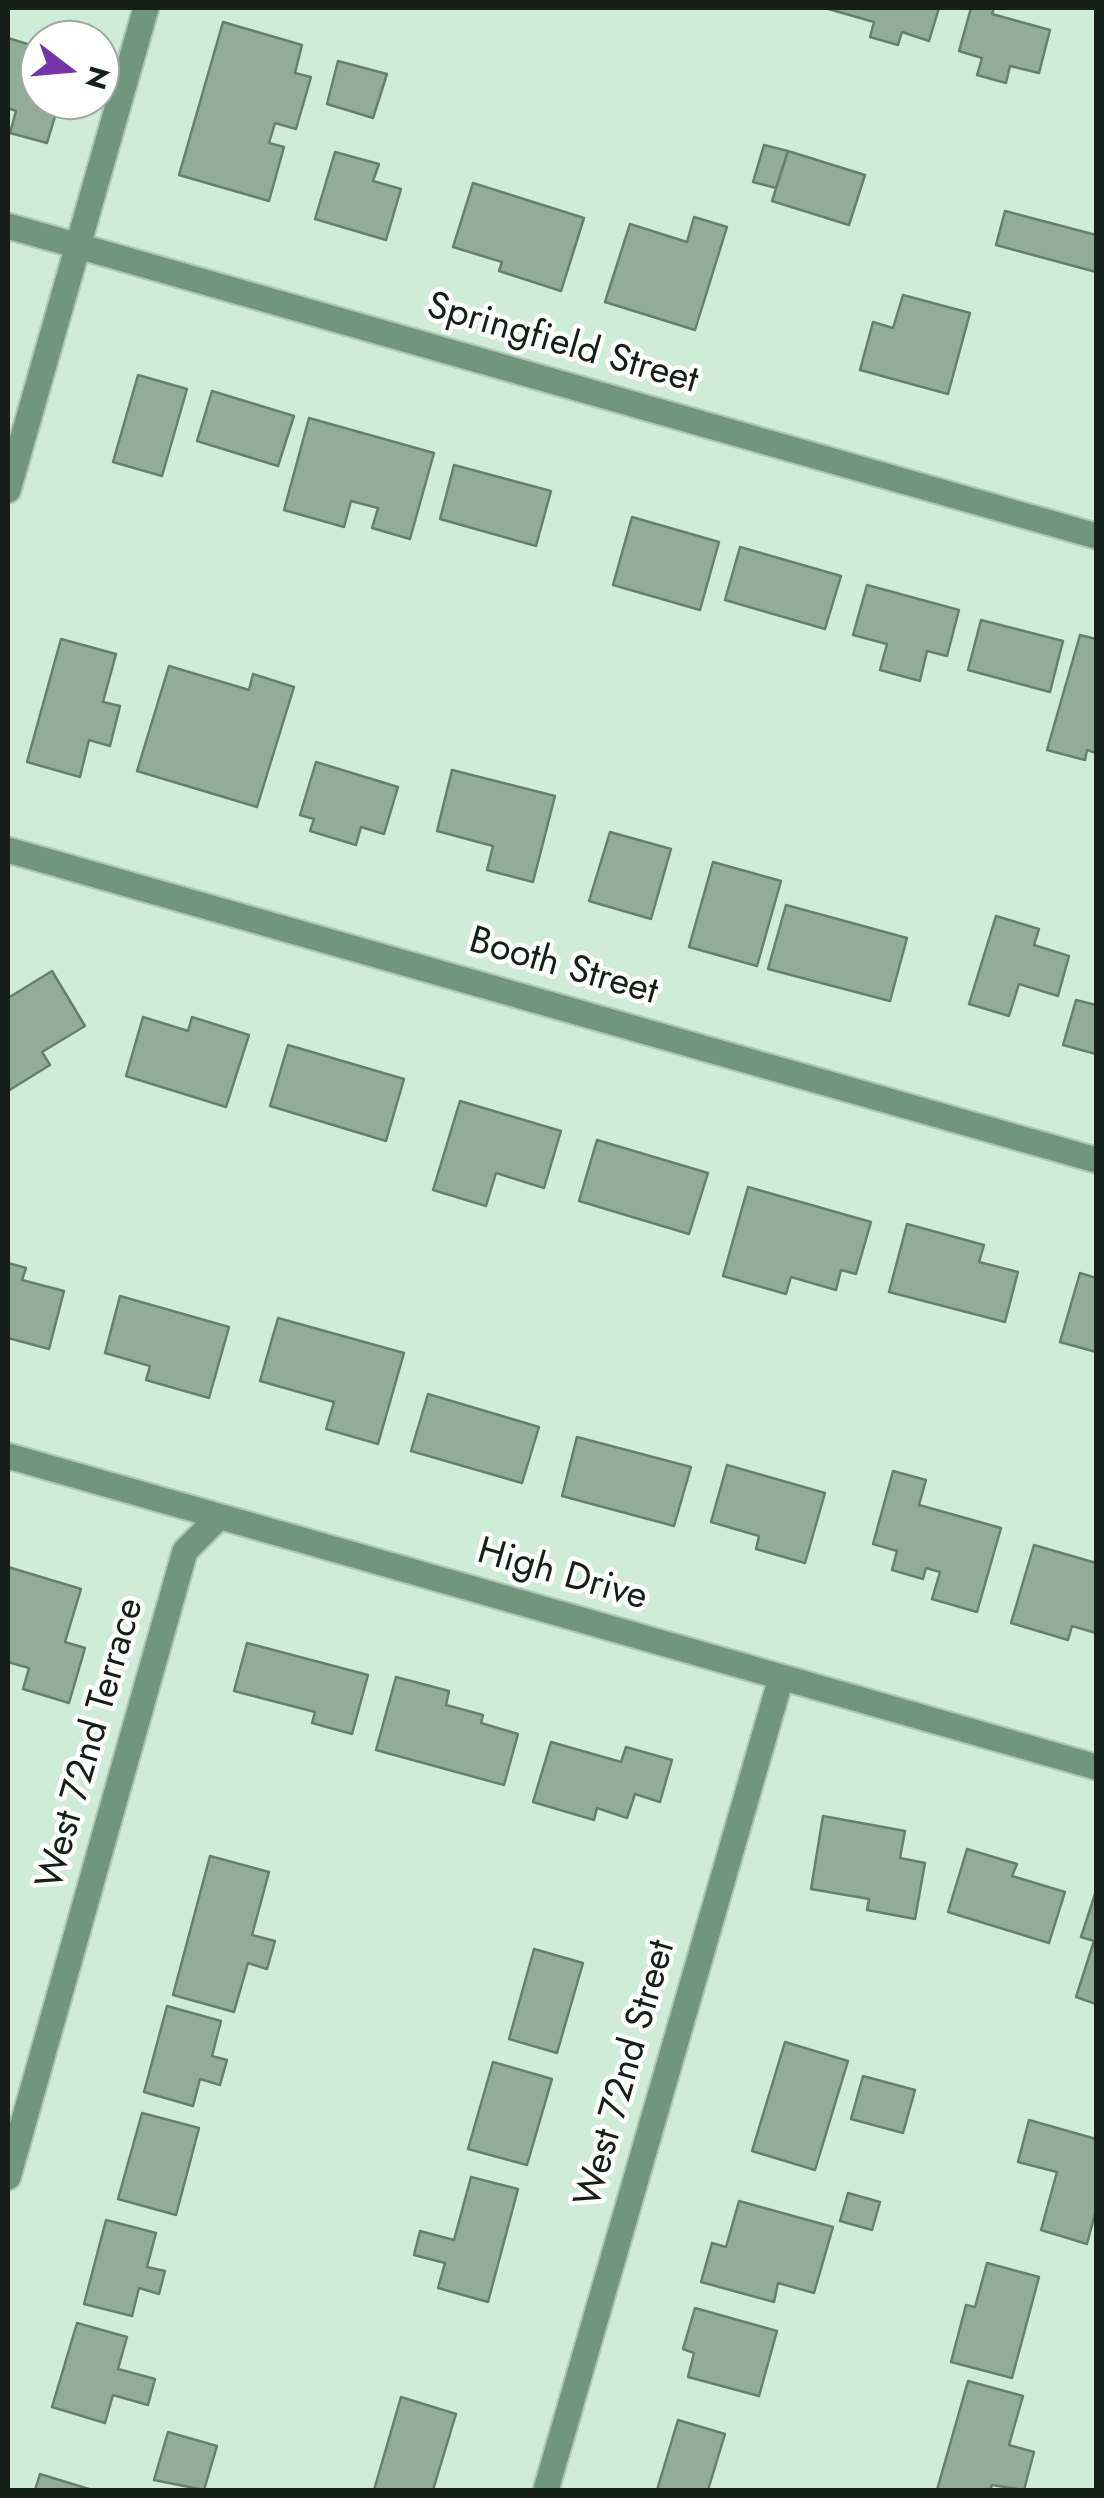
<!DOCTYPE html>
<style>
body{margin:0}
#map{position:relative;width:1104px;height:2498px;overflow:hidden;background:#ceecd7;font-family:Jost,sans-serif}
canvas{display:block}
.frame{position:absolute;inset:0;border:10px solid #141f18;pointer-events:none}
.north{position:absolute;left:20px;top:20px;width:100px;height:100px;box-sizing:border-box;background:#fff;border:2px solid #a1a5a3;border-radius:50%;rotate:106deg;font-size:28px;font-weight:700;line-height:40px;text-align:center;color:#141f18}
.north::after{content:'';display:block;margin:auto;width:35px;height:45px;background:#7435aa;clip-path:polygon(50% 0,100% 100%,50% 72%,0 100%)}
</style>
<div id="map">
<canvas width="1104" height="2498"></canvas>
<div class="frame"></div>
<div class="north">N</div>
</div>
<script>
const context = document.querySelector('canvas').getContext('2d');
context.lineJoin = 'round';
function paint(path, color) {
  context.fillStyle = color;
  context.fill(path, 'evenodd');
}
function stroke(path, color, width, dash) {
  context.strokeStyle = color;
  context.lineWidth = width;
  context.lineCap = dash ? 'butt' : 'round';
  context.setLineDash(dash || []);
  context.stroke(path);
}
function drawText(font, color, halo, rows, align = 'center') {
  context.font = font + ' Jost,sans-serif';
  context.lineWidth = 9;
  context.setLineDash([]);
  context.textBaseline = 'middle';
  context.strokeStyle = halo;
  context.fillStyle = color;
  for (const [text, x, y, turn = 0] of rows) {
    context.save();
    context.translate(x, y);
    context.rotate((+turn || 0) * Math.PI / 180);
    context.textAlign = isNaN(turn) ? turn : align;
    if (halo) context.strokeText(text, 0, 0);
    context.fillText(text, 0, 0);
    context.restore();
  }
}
const building = new Path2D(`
 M825 8H939L929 41 902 32 898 45 870 37 874 22Z
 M971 8H994L992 14 1050 30 1039 73 1010 66 1006 83 977 75 982 58 959 51Z
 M223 22 302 45 295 73 311 77 296 129 275 123 269 143 284 147 269 201 179 175Z
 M8 38 40 48 36 85 40 86V100H60L47 143 10 133 16 111 8 108Z
 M338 61 387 74 373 118 327 104Z
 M764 145 788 151 776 188 753 182Z
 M788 151 865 175 849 225 772 201Z
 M335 152 379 164 373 181 401 189 386 240 315 219Z
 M473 183 584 218 561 291 499 271 502 262 453 247Z
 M1005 211 1096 235V272L996 245Z
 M694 217 727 227 695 330 605 302 630 224 687 242Z
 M903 295 970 313 948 394 860 370 873 322 893 328Z
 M138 375 187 389 162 476 113 462Z
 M212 391 294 416 278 466 197 441Z
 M309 418 434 453 410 539 372 528 378 508 351 501 344 527 284 510Z
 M454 465 551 491 536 546 440 519Z
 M632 517 719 542 700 610 613 585Z
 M740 547 841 576 825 629 725 600Z
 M867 585 959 610 947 656 927 651 920 681 880 670 887 644 853 635Z
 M981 620 1063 641 1050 692 968 670Z
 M1080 635 1096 639V753L1087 750 1085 760 1047 750Z
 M61 639 116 654 103 702 120 706 110 746 89 740 80 777 27 762Z
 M169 666 249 690 253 674 294 687 257 807 137 771Z
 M316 762 398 787 384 834 361 827 356 845 310 831 314 819 300 815Z
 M452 770 555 796 533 882 487 870 493 846 437 831Z
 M610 832 671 849 651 919 589 901Z
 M713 862 781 881 757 966 689 947Z
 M786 905 907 938 890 1001 768 969Z
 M996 916 1039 929 1034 945 1069 956 1058 996 1019 984 1009 1016 969 1004Z
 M52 971 85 1026 42 1052 50 1065 8 1091V998Z
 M1076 1000 1096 1005V1054L1063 1045Z
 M143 1017 188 1031 192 1017 249 1035 226 1107 126 1076Z
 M288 1045 404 1079 386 1141 270 1106Z
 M460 1101 561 1131 544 1188 496 1173 486 1206 433 1190Z
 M597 1140 708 1173 689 1234 579 1201Z
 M748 1187 871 1222 856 1274 841 1270 836 1290 791 1277 786 1294 723 1276Z
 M907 1224 984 1245 979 1262 1018 1272 1005 1322 889 1292Z
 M8 1263 26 1268 22 1280 64 1291 49 1349 8 1338Z
 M1080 1273 1096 1278V1352L1060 1342Z
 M120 1296 229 1327 209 1398 146 1380 150 1366 105 1353Z
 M278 1318 404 1353 378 1444 326 1429 334 1402 260 1381Z
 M428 1394 539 1427 522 1483 411 1451Z
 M577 1437 691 1467 674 1526 562 1496Z
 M727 1465 825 1493 805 1563 756 1549 759 1536 711 1522Z
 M893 1471 926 1480 919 1505 1001 1528 977 1612 932 1599 940 1572 926 1568 923 1579 892 1570 897 1551 873 1544Z
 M1034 1545 1096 1563V1633L1072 1626 1068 1640 1011 1623Z
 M8 1567 81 1589 65 1642 85 1648 69 1703 23 1689 29 1668 8 1662Z
 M247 1643 368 1675 352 1734 312 1723 315 1712 234 1691Z
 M396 1677 449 1691 446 1705 483 1715 481 1723 518 1734 504 1785 376 1750Z
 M551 1742 621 1762 626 1747 672 1760 660 1802 635 1794 627 1818 597 1808 594 1820 533 1802Z
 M823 1816 905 1831 900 1858 925 1863 915 1919 867 1910 869 1899 811 1889Z
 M967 1849 1017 1864 1012 1876 1065 1892 1049 1943 948 1912Z
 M210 1856 269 1872 252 1935 275 1941 267 1969 248 1963 234 2012 173 1995Z
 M1096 1891V2004L1076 1997 1094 1941 1081 1937Z
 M534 1949 583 1963 557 2053 509 2039Z
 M167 2006 221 2021 212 2056 227 2060 220 2085 200 2079 193 2106 144 2092Z
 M785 2042 848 2061 815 2170 752 2151Z
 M493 2062 552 2079 527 2165 468 2149Z
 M863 2076 915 2090 903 2133 851 2119Z
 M142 2113 199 2128 176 2215 118 2199Z
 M1029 2120 1096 2139V2210L1087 2244 1041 2230 1057 2172 1018 2162Z
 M471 2177 518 2189 488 2302 438 2288 445 2263 414 2255 420 2231 454 2240Z
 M848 2193 880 2202 872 2230 840 2221Z
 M739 2201 833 2227 814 2293 778 2283 774 2302 701 2282 712 2243 726 2247Z
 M106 2220 156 2233 147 2267 165 2271 159 2294 139 2288 132 2316 84 2304Z
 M987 2263 1039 2277 1012 2378 951 2362 966 2305 975 2307Z
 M695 2308 777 2331 759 2396 688 2377 694 2353 683 2349Z
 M77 2323 127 2337 118 2369 155 2379 148 2405 113 2395 105 2423 52 2407Z
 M968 2381 1023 2396 1009 2445 1034 2452 1024 2490 992 2485 990 2490H937Z
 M401 2397 456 2414 433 2490H374Z
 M678 2420 725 2434 708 2490H657Z
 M168 2432 217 2446 204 2490 154 2480Z
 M40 2474 92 2490H35Z`);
paint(building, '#91ad9a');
stroke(building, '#65816e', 2.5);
const minor = new Path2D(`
 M8 226 1096 536
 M8 490 146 8
 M8 850 1096 1160
 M8 1456 1096 1767
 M8 2177 185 1551 219 1517
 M546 2490 781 1678`);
stroke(minor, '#adc7b5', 29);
stroke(minor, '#71967e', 25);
drawText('38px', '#141f18', '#fff', [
 ["Springfield Street",562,345,16],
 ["Booth Street",563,968,16],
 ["High Drive",562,1576,16],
 ["West 72nd Terrace",92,1744,-74],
 ["West 72nd Street",627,2074,-74]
]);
</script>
